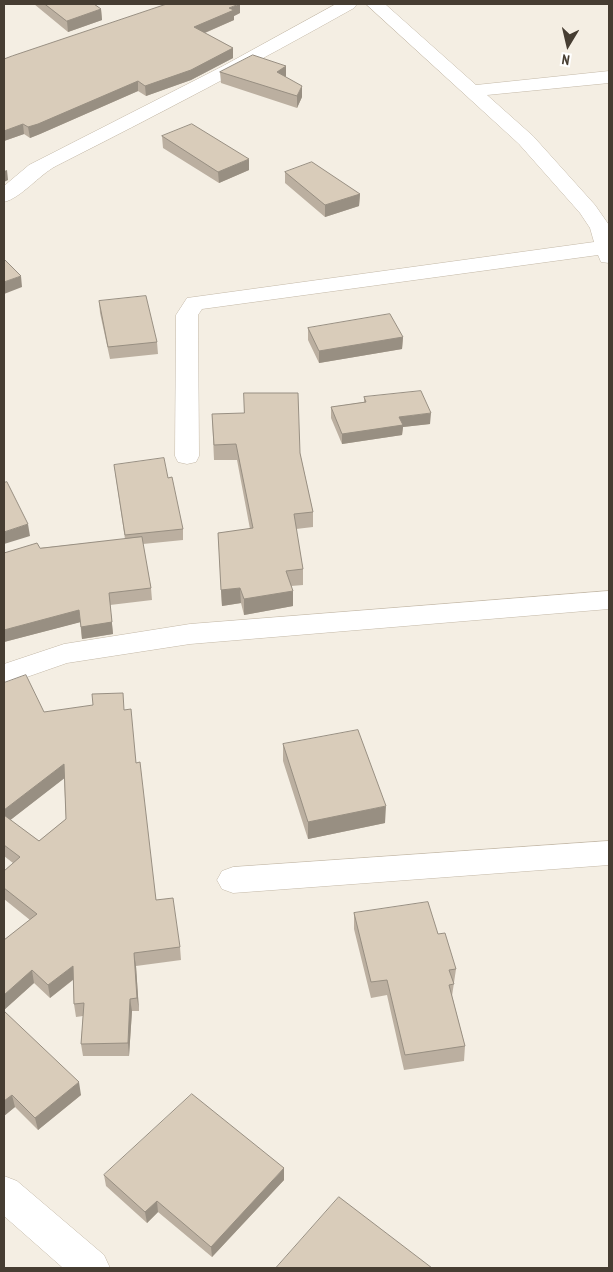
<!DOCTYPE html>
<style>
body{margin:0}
#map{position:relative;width:613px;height:1272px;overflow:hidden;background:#f4eee3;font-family:"PT Sans Narrow",sans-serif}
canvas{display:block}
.frame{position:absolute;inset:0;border:5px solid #463d32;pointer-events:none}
.north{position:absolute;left:543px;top:20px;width:50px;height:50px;-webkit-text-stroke:4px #fff;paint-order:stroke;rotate:189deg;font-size:14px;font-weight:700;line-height:20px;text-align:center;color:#463d32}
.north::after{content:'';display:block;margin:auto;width:18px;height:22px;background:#463d32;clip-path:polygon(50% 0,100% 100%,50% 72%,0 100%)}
</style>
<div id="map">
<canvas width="613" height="1272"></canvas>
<div class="frame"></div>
<div class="north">N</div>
</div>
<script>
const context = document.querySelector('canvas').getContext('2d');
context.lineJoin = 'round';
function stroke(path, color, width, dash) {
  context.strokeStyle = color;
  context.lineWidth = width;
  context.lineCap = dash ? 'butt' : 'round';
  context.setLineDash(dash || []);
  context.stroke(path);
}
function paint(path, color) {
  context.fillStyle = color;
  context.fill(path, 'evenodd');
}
const street = new Path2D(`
 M336 4H357L354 8C256 63 157 115 56 166 39 175 21 198 4 202V186L29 165 223 66Z
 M366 4H385L476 85 609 71V83L487 95 533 136 595 205 609 225V263L601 262 598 255 202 309 198 315 199 456 196 462 187 464 178 462 175 456 176 315 187 298 594 242 590 228 580 213 519 144Z
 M609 591V609L190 644 67 663 4 685V664L64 644 190 624Z
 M609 841V865L233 893 222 889 217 880 222 871 233 867Z
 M4 1176 17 1181 104 1255 110 1268H63L4 1216Z`);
stroke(street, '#c3b8a7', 1);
paint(street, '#fff');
paint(new Path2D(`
 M34 4H94L101 9 102 20 68 32Z
 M240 13 234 16V20L205 33 233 48V58L191 80 146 96 138 91 40 134 30 138 24 134 4 141V59Z
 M286 66V77L302 97 297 108 221 83 220 72Z
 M162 136 249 170 219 183 163 148Z
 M285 172 360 194 359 206 325 217 285 183Z
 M99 301 157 342 158 354 110 359 100 313Z
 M308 328 403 337 402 349 319 363 308 340Z
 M364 397 430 424 403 427 402 435 342 444 331 418V407L364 402Z
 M212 414 300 453 313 512V527L296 529 303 569V585L291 586 293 591V606L244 615 241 603 222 606 218 533 250 529 237 460H214Z
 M114 465 168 478 183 529V540L143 544 151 588 152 600 110 605 113 634 82 639 80 622 4 642 40 548 125 539Z
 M4 683 44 712 125 710 136 763 156 900 180 947 181 960 136 966 139 1011H132L129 1056H83L81 1044 83 1016 76 1017 74 1004 73 980 50 998 34 983 4 1010V940L30 920 4 899V871L13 863 4 856ZM64 778 66 819 39 841 10 820Z
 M283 744 385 823 308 839 283 761Z
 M354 913 438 934 456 969 452 996 465 1046 464 1061 404 1070 387 995 371 998 354 929Z
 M4 1011 81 1095 38 1130 15 1107 4 1116Z
 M104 1175 284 1180 212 1257 158 1212 147 1223 106 1186Z`), '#bbafa0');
paint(new Path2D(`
 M240 4V13L234 16V20L195 37 194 27 229 8Z
 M101 9 102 20 68 32 67 21Z
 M233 48V58L191 80 146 96 145 86Z
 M286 66V77L277 72Z
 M138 81V91L40 134 30 138 28 127Z
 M302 86V97L297 108V96Z
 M23 124 24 134 4 141V131Z
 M249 159V170L219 183 218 172Z
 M7 170 8 180 4 182V171Z
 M360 194 359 206 325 217V205Z
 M21 276 22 287 4 294V282Z
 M403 337 402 349 319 363V351Z
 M431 413 430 424 403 427 402 435 342 444V434L399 417Z
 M28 524 30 536 4 544V532Z
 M240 588 241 603 222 606 221 590Z
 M293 591V606L244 615V599Z
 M109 593 113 634 82 639 81 627Z
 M79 610 81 622 4 642V630Z
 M64 764 66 777 4 825V810Z
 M386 806 385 823 308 839V822Z
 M134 953 136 966 139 1011 137 998Z
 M73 966 75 978 50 998 48 985Z
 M32 970 34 983 4 1010V995Z
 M130 999 132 1011 129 1056 128 1043Z
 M79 1082 81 1095 38 1130 35 1118Z
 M12 1095 15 1107 4 1116V1101Z
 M284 1168V1180L212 1257 211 1247Z
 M157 1201 158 1212 147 1223 145 1212Z`), '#988f82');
const building = new Path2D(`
 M45 4H94L101 9 67 21Z
 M167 4H239L229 8 234 10 194 27 233 48 191 70 145 86 138 81 38 124 28 127 23 124 4 131V59L12 56Z
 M253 55 286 66 277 72 302 86 297 96 220 72Z
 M192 124 249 159 218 172 162 136Z
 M312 162 360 194 325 205 285 172Z
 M4 259 21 276 4 282Z
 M146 296 157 342 108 347 99 301Z
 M390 314 403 337 319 351 308 328Z
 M421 391 431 413 399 417 403 425 342 434 331 407 366 402 364 397Z
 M244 393H298L300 453 313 512 294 514 303 569 286 571 293 591 244 599 240 588 221 590 218 533 253 528 236 444 214 445 212 414 244 413Z
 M164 458 168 478 172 477 183 529 125 535 114 465Z
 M7 482 28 524 4 532V483Z
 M142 537 151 588 109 593 112 622 81 627 79 610 4 630V553L37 543 40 548Z
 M26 675 44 712 93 705 92 694 123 693 124 710 131 709 136 763 140 762 156 900 173 898 180 947 134 953 137 998 130 999 128 1043 81 1044 84 1003 74 1004 73 966 48 985 32 970 4 995V940L37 914 4 888V871L20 857 4 845V815L39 841 66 819 64 764 4 810V683Z
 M358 730 386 806 308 822 283 744Z
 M428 902 438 934 445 933 456 969 449 970 454 984 449 985 465 1046 405 1055 387 980 371 982 354 913Z
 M4 1011 79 1082 35 1118 12 1095 4 1101Z
 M192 1094 284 1168 211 1247 157 1201 145 1212 104 1175Z
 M339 1197 432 1268H276Z`);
paint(building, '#d9ccba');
stroke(building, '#988f82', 1);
</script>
